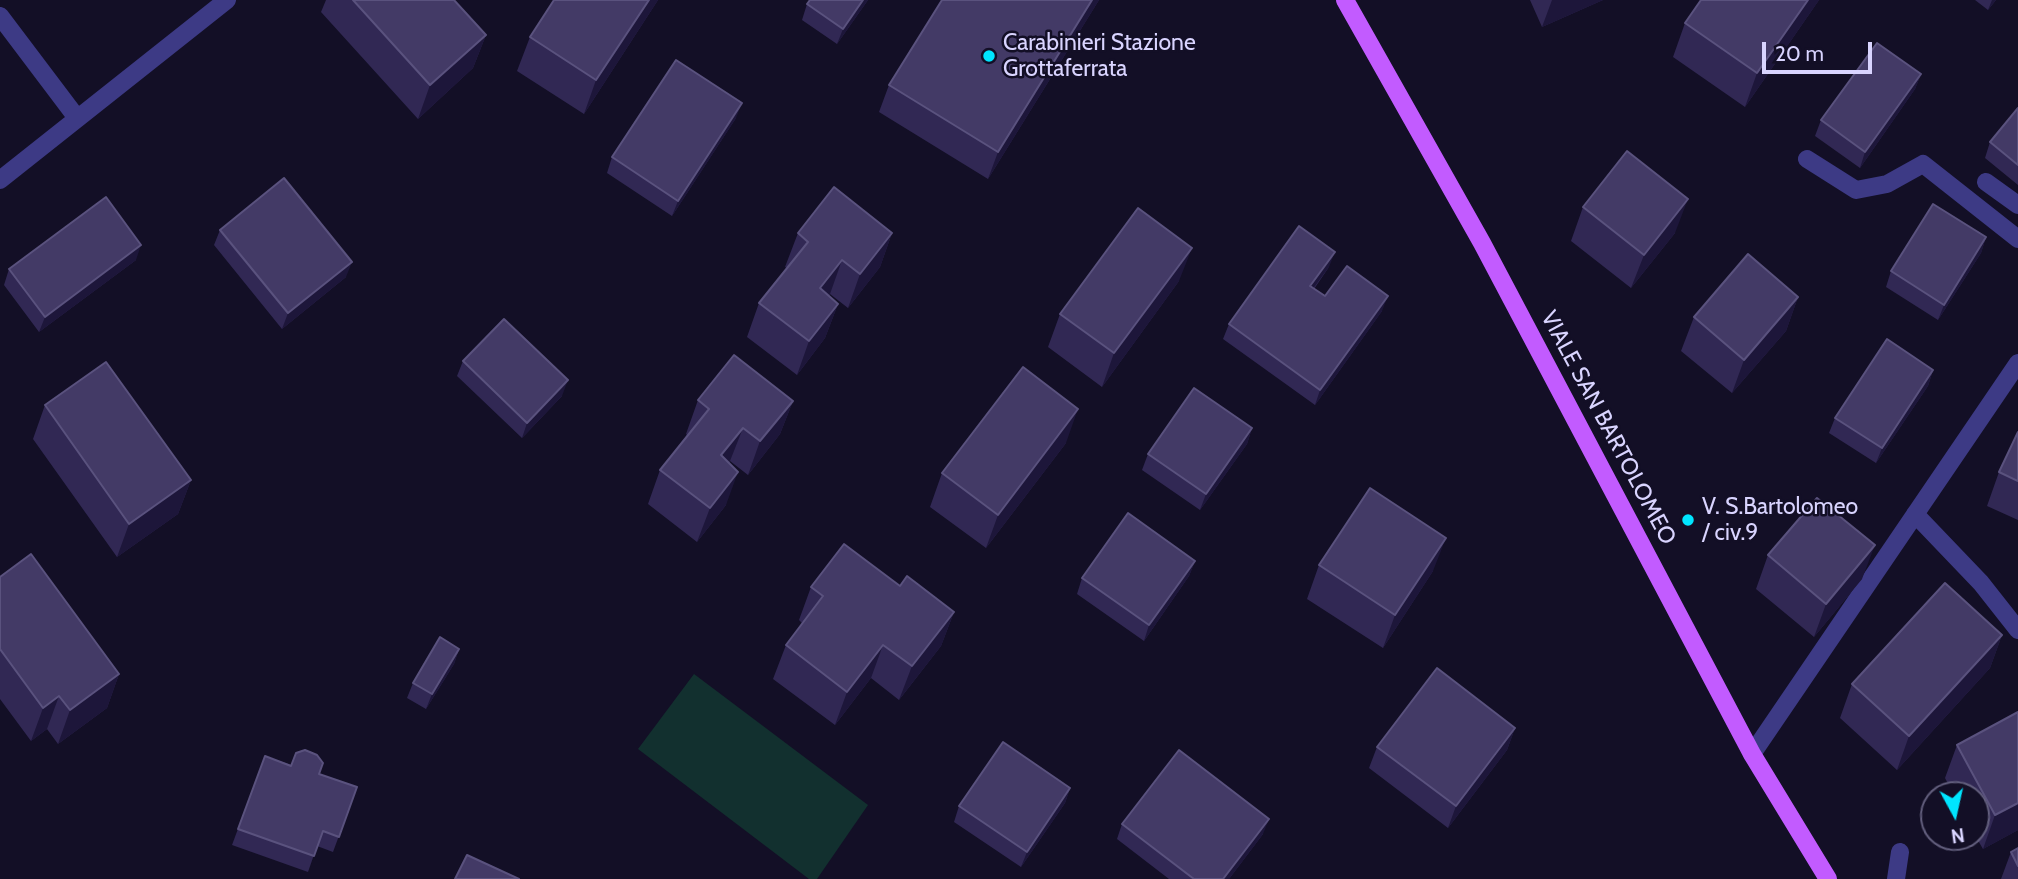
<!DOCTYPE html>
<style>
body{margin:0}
#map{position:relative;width:2018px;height:879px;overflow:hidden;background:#130f26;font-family:Cabin,sans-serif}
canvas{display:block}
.north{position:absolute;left:1920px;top:781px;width:70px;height:70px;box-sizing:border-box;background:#130f26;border:2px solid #625e7d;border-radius:50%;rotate:172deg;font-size:19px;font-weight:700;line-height:28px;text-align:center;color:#d9d4ff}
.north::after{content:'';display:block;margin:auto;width:24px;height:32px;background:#00e5ff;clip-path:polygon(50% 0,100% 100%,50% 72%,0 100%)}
.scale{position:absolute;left:1762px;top:42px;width:110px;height:32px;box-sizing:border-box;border:4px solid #d9d4ff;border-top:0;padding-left:9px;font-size:21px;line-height:24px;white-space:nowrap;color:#d9d4ff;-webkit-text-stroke:5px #130f26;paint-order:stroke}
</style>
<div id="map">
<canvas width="2018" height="879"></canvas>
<div class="north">N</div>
<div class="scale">20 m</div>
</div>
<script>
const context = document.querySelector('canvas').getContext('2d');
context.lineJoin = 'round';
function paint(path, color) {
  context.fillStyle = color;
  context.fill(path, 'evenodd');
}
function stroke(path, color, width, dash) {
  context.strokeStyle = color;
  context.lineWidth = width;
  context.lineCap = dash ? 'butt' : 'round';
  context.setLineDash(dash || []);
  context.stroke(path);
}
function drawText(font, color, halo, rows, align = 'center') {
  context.font = font + ' Cabin,sans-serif';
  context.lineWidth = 5;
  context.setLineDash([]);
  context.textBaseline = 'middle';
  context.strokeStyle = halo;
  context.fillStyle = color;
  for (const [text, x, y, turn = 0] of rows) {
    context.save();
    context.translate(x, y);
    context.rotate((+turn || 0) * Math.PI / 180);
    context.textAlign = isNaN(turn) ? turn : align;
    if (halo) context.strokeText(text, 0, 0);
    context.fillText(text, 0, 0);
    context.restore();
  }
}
paint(new Path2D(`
 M694 674 868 805 817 879H809L638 749Z`), '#12302f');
stroke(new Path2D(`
 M0 16 77 118
 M1807 159 1856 190 1887 184 1923 164 2018 239
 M0 180 227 0
 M1986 182 2018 205
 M1915 514 1981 583 2018 630
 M1752 754 2018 363
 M1896 879 1900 852`), '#3d3a85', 18);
stroke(new Path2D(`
 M1345 0 1482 243 1752 754 1828 879`), '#c25bff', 18);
paint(new Path2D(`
 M326 0H454L486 35 473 68 418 119 321 12Z
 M554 0H658L584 114 517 71 530 37Z
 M810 0H868L837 44 802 20 807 4Z
 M942 0H1099L988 179 879 112 889 85Z
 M1530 0H1603L1542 27Z
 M1819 0 1745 107 1673 57 1685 23Z
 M1975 0H1996L1988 10Z
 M1921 74 1915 89 1860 168 1815 136 1821 120Z
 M2018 108V185L1985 158 1990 142Z
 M736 118 672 216 607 173 612 157Z
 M1583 207 1675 233 1631 288 1571 241Z
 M220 230 346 277 282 329 214 245Z
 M798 233H892L880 267 848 308 830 294 829 296 838 304 825 338 797 375 747 337 759 303 787 268 785 267Z
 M1986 237 1981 253 1938 320 1886 287 1891 271Z
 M136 260 39 332 4 285 9 269Z
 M1329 267 1314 289 1325 296 1382 311 1315 405 1223 339 1229 324Z
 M1179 281 1102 387 1048 347 1060 314Z
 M1798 297 1786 331 1732 393 1681 351 1694 317Z
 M463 361 562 396 522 438 457 376Z
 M1933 370 1928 386 1876 463 1829 433 1835 418Z
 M698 400 793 401 780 434 748 475 730 461 729 463 726 505 697 542 648 504 660 470 687 435 686 434Z
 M45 405 191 480 178 514 117 557 33 439Z
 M1252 428 1247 444 1200 510 1142 470 1148 454Z
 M2018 432V520L1987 506 1999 472Z
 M1066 443 986 548 930 507 942 473Z
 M1768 555 1862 579 1814 637 1756 589Z
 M1195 561 1189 576 1144 641 1077 594 1082 578Z
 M1319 565 1433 571 1383 648 1307 599Z
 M0 577 119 674 107 708 58 744 47 729 31 741 0 699Z
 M900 586 954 612 941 646 899 700 871 678 835 725 773 679 786 645 802 623 799 620 811 587Z
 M2002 635 1990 668 1897 770 1840 718 1852 684Z
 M459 649 454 664 426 709 407 698 413 683Z
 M1515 728 1507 750 1448 828 1369 768 1377 747Z
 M1957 745 2018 830 1983 849 1976 837V795H1954L1945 778Z
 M265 756 357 787 333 852 317 846 308 872 232 845Z
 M1070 788 1065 803 1021 867 954 822 959 806Z
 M1122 824 1263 834 1229 879H1169L1117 839Z
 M2018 848V879H2001L2011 852Z`), '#312854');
paint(new Path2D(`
 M649 0H658L584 114 596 80Z
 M863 0H868L837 44 843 29Z
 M1092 0H1099L988 179 998 152Z
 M1552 0H1603L1542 27Z
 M1808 0H1819L1745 107 1757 73Z
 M1992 0H1996L1988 10Z
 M486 35 473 68 418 119 430 85Z
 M1921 74 1915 89 1860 168 1865 152Z
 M742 103 736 118 672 216 678 201Z
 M1688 199 1675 233 1631 288 1644 255Z
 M892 233 880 267 848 308 860 274Z
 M1986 237 1981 253 1938 320 1944 305Z
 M141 245 136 260 39 332 45 317Z
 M1192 248 1179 281 1102 387 1114 353Z
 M1335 252 1329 267 1304 301 1310 286Z
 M842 260 830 294 808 322 820 288Z
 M352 262 346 277 282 329 288 313Z
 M1388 296 1382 311 1315 405 1320 390Z
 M1798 297 1786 331 1732 393 1744 360Z
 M838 304 825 338 797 375 809 341Z
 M1933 370 1928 386 1876 463 1882 448Z
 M568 380 562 396 522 438 527 423Z
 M793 401 780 434 748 475 760 441Z
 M1078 409 1066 443 986 548 998 515Z
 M743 428 730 461 708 489 721 455Z
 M1252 428 1247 444 1200 510 1206 494Z
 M738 472 726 505 697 542 710 508Z
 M191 480 178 514 117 557 129 524Z
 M1446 538 1433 571 1383 648 1395 615Z
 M1875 545 1862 579 1814 637 1826 604Z
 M1195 561 1189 576 1144 641 1149 625Z
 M954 612 941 646 899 700 912 666Z
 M2002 635 1990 668 1897 770 1909 736Z
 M883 645 871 678 835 725 847 692Z
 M459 649 454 664 426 709 432 694Z
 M119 674 107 708 58 744 70 710Z
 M59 696 47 729 31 741 43 708Z
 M1515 728 1507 750 1448 828 1456 806Z
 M1070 788 1065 803 1021 867 1027 852Z
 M2018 803V830L1983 849 1995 815Z
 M1269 819 1263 834 1229 879H1223Z`), '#1d163a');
const building = new Path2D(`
 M353 0H454L486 35 430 85Z
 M554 0H649L596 80 530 37Z
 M810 0H863L843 29 807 4Z
 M942 0H1092L998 152 889 85Z
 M1701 0H1808L1757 73 1685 23Z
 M1877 43 1921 74 1865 152 1821 120Z
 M676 60 742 103 678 201 612 157Z
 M2018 108V165L1990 142Z
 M1627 151 1688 199 1644 255 1583 207Z
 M284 178 352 262 288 313 220 230Z
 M834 187 892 233 860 274 842 260 820 288 838 304 809 341 759 303 808 242 798 233Z
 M106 197 141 245 45 317 9 269Z
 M1933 204 1986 237 1944 305 1891 271Z
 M1138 208 1192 248 1114 353 1060 314Z
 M1299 226 1335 252 1310 286 1325 296 1347 266 1388 296 1320 390 1229 324Z
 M1748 254 1798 297 1744 360 1694 317Z
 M504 319 568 380 527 423 463 361Z
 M1887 339 1933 370 1882 448 1835 418Z
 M734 355 793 401 760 441 743 428 721 455 738 472 710 508 660 470 709 409 698 400Z
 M106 362 191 480 129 524 45 405Z
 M1023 367 1078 409 998 515 942 473Z
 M1194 388 1252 428 1206 494 1148 454Z
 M2018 432V481L1999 472Z
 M1370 488 1446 538 1395 615 1319 565Z
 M1817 498 1875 545 1826 604 1768 555Z
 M1128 513 1195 561 1149 625 1082 578Z
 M844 544 900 586 907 576 954 612 912 666 883 645 847 692 786 645 823 596 811 587Z
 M31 554 119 674 70 710 59 696 43 708 0 649V577Z
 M1945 583 2002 635 1909 736 1852 684Z
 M440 637 459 649 432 694 413 683Z
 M1437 668 1515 728 1456 806 1377 747Z
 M2018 712V803L1995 815 1957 745Z
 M1003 742 1070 788 1027 852 959 806Z
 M305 750 317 755 323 763 319 774 357 787 339 837 323 831 314 856 238 829 265 756 291 766 296 753Z
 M1179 750 1269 819 1223 879H1194L1122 824Z
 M2018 848V866L2011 852Z
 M467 855 519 879H455Z`);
paint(building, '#433a66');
stroke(building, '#5a527e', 2);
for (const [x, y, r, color] of [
 [989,56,7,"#00e5ff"],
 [1688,520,7,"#00e5ff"]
]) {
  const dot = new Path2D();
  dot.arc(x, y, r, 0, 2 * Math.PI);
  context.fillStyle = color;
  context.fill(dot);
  stroke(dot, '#130f26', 2.5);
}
drawText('23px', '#d9d4ff', '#130f26', [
 ["Carabinieri Stazione",1003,43],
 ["Grottaferrata",1003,69],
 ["V. S.Bartolomeo",1702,507],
 ["/ civ.9",1702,533]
], 'left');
drawText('23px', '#d9d4ff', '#130f26', [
 ["VIALE SAN BARTOLOMEO",1608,428,62]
]);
</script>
